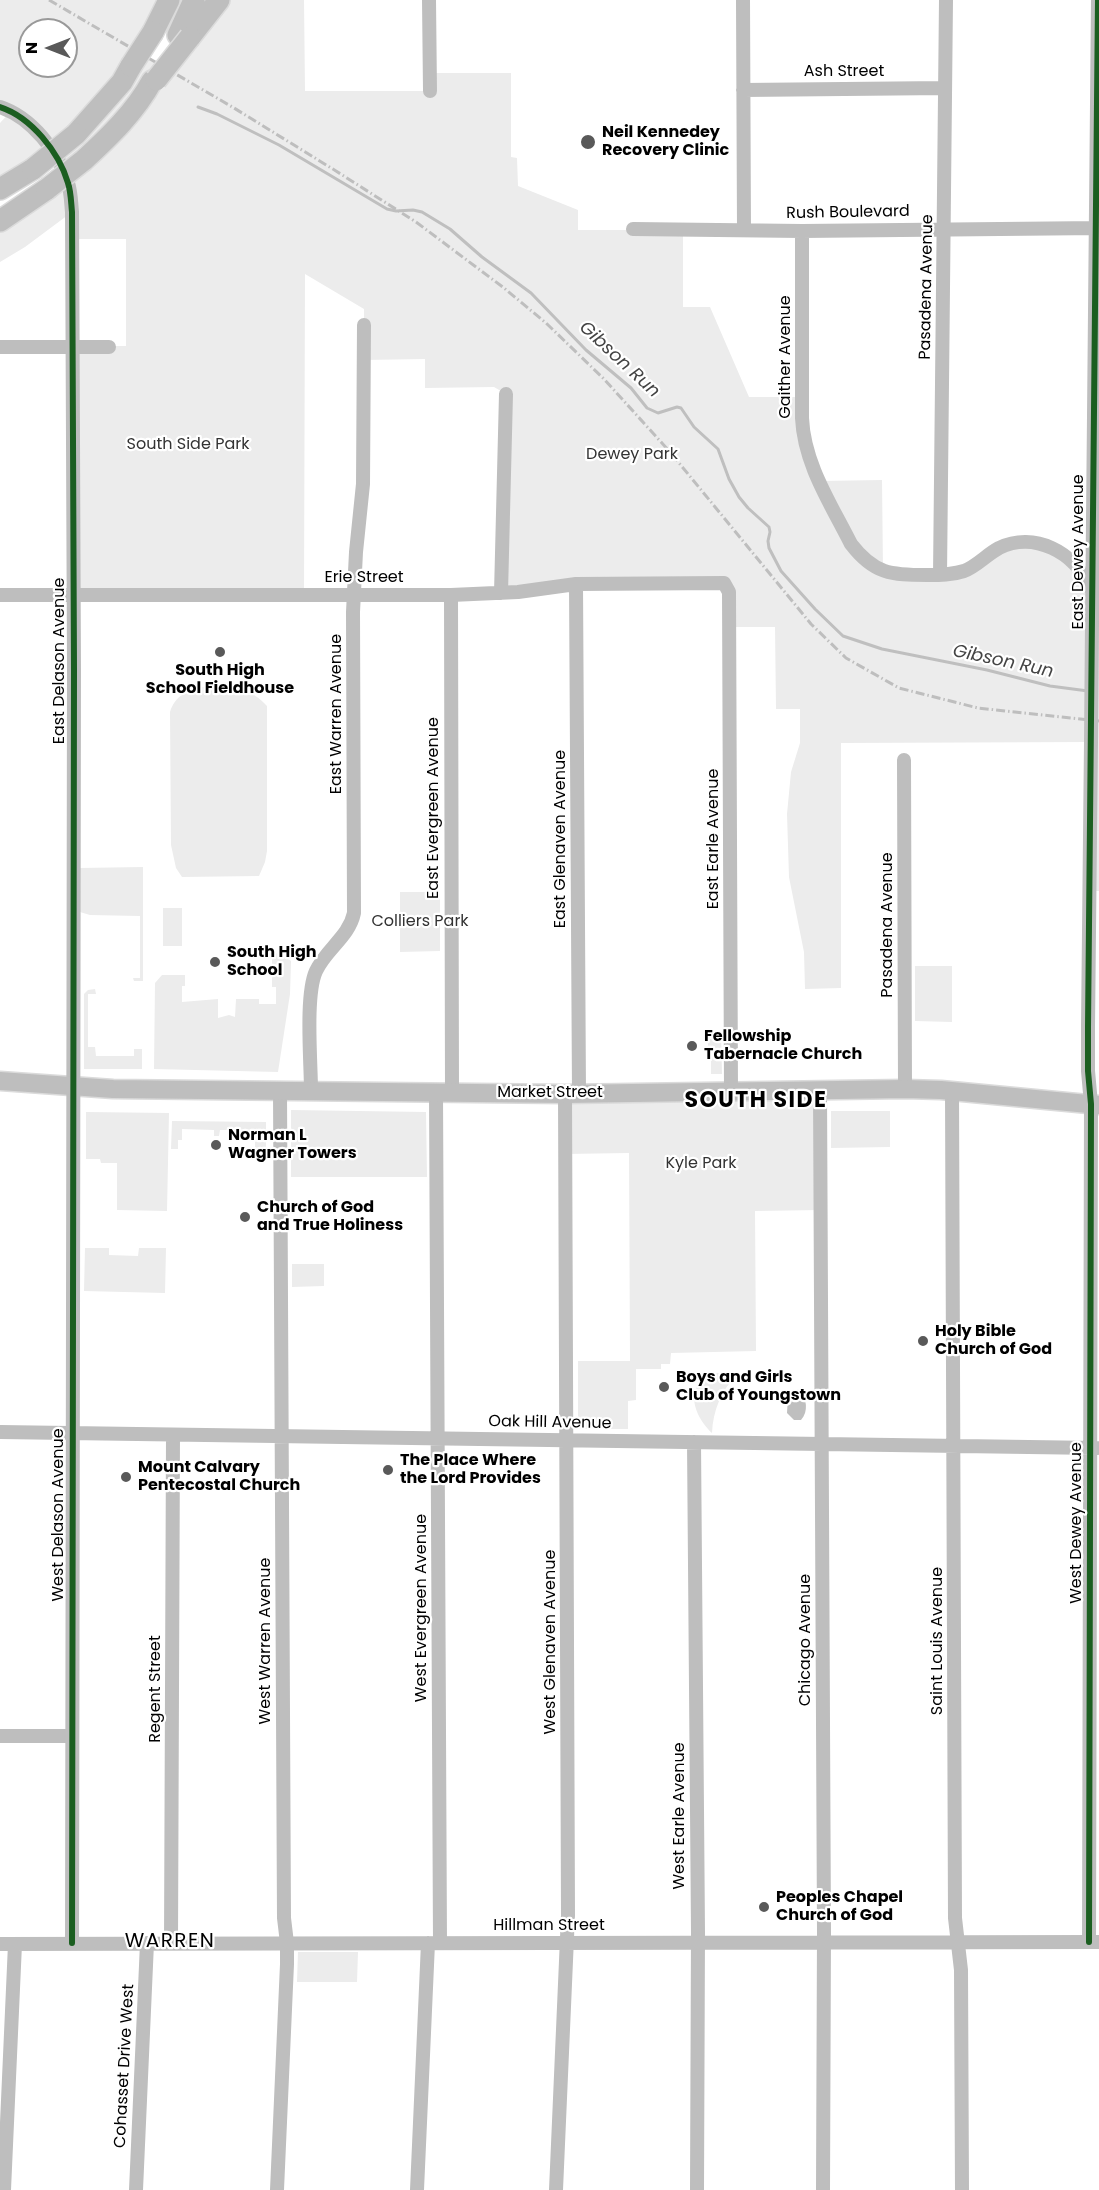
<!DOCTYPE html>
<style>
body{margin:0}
#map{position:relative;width:1099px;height:2190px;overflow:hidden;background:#fff;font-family:Poppins,sans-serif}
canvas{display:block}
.north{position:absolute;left:18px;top:18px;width:60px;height:60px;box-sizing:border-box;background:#fff;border:2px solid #999;border-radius:50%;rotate:270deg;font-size:16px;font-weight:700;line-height:24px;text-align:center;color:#000}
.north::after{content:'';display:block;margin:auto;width:21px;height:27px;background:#595959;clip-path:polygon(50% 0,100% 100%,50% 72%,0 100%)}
</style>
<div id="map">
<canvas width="1099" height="2190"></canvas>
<div class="north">N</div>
</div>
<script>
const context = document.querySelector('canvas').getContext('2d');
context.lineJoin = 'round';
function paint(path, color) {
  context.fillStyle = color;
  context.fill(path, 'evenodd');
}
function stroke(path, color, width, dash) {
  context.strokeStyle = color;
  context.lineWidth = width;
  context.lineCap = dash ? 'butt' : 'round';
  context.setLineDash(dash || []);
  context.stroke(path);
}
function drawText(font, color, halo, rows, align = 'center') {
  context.font = font + ' Poppins,sans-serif';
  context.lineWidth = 4.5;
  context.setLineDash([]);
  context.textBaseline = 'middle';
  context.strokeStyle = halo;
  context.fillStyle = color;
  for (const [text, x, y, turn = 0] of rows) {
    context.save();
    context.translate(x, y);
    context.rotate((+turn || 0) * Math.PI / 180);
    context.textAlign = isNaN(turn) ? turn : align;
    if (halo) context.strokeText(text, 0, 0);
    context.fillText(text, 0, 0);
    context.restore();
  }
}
paint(new Path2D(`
 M0 0H169L140 53 166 68 219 0H304L305 91H436V73H511V157L517 158 518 186 578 210V230H683V307H710L749 397H802L820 481 882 480 883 571 940 575 992 552 1041 544 1099 592V891H1089L1091 742 841 743V988L805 989 804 952 789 877 787 814 791 772 800 743V709H776L775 627H729L723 583 501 593 506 394 494 387 425 388V359L364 360V309L305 274 304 594 73 595 72 346H126V239H72V212L25 247 0 262V221L64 175 53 153 0 189V123L11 111 0 107ZM30 30H66V66H30Z
 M202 687C227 687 249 685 267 706V851L265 862 259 876 182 877 176 868 171 845 170 712C175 696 187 690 202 687Z
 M143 867V981H134L133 978H140V916L90 915 80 912 79 868Z
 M400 892H440V951L400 952Z
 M163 908H182V946H163Z
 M272 953 282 954 291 961 290 994 278 1072 154 1069 155 983 162 975H185V986H182V1002L218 999V1018L229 1015 235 1017 236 999H259V1004H276V987H272Z
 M915 966H952V1022L915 1021Z
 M95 989 96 994H88V1047H95L96 1056H134V1049H142V1069H84V994L88 990Z
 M712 1031H721L722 1074H711V1059H708V1039H712Z
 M820 1090 821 1210 755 1211 756 1351 671 1353 670 1364H661V1369H636V1400L628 1401V1429H578V1361H630L629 1153 565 1154V1094Z
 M291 1110 426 1112 427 1177H291Z
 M831 1111H890V1147L831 1148Z
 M86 1112 169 1113 167 1211 117 1210V1163H101L100 1159H86Z
 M172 1121 266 1122V1159H255V1142L251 1141V1130H220L219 1136H214V1130L182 1129V1140H178V1149H171Z
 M85 1248H109V1255L138 1256 139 1248H166L165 1293 84 1291Z
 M292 1264H324V1286L292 1287Z
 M717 1373 737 1375C721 1390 713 1411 712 1433 692 1414 683 1382 717 1373Z
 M298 1952H358L357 1982H297Z`), '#ececec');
paint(new Path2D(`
 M794 1389 801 1390C806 1399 809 1411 801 1420H794L787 1413 788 1397Z`), '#bfbfbf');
stroke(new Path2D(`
 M198 107 217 114 279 145 387 209 396 211 413 210 422 212 450 229 482 257 531 293 586 350 631 388 647 408 658 413 677 407 681 408 694 427 718 449 729 479 739 497 748 508 769 527 770 532 768 541 769 548 781 571 815 609 843 636 882 649 987 670 1050 686 1088 691`), '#bfbfbf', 3);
const major = new Path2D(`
 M0 1081 113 1089 565 1094 905 1089 941 1090 1099 1105`);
const highway = new Path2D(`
 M153 32 169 0
 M178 35 194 0
 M190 37 219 0
 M76 134 122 82 131 66
 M84 160C110 136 135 112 152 81
 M0 189 33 169
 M0 221 47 189`);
stroke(major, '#dbdbdb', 21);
stroke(highway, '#dbdbdb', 24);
stroke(new Path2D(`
 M429 0 430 91
 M743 0 744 230
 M743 90 945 88
 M0 107C31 117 59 152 68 183 71 192 71 202 72 212L74 670 72 1943
 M633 229 802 231 1099 228
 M802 231V418C804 464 831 504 851 544 874 574 891 575 927 575 940 575 952 575 964 571 977 566 986 555 999 548 1034 531 1075 552 1089 587
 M0 347H109
 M940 575 946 0
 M576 584 579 1094
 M501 593 506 394
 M0 595H451L518 592 576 584 724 583 729 592 731 1091
 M451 595 452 1093
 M1092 624 1098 0
 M904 760 905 1089
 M820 1090 824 1932 823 2190
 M311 1091C311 1062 305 995 316 971 326 949 349 937 354 913L353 612 356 552 363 484 364 325
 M952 1091 955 1918 961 1970 962 2190
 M436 1093 440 1943
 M0 1432 1097 1448
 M694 1442 698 1932 697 2190
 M0 1736H72
 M1089 1942 1091 1104 1088 1071V1026L1091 742
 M171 1943 173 1435
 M0 1944 1099 1942
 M4 2190 15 1944
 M136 2190 147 1943
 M277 2190 287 1964V1943L284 1918 280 1091
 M417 2190 428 1943
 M556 2190 568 1915 565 1094`), '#bebebe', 14);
stroke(major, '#bebebe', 18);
stroke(highway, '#bebebe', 21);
stroke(new Path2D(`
 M49 0 234 108 336 171 416 222 504 288 546 323 604 379 670 452 811 624 846 658 899 688 978 708 1099 721`), '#bebebe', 3, [9, 3, 1.5, 3]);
const highwayBridge = new Path2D(`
 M131 66 153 32
 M156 80 190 37
 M33 169 76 134
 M47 189 84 160`);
stroke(highwayBridge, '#dbdbdb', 24, []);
stroke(new Path2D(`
 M1091 742 1092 624`), '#bebebe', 14);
stroke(highwayBridge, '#bebebe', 21);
stroke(new Path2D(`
 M0 107C31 117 59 152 68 183 71 192 71 202 72 212L74 670 72 1943
 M1089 1942 1091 1104 1088 1071V1026L1098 0`), '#1b5e20', 6);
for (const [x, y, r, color] of [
 [588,142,8,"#595959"],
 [220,652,6,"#595959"],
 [215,962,6,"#595959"],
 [692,1046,6,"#595959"],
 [216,1145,6,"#595959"],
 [245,1217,6,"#595959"],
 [923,1341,6,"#595959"],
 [664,1387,6,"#595959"],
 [388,1470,6,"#595959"],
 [126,1477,6,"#595959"],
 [764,1907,6,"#595959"]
]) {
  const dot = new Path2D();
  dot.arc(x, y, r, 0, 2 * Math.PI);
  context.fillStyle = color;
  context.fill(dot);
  stroke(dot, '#fff', 2);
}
drawText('16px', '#000', '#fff', [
 ["Ash Street",844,72],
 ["Rush Boulevard",848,213,-1],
 ["Pasadena Avenue",927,287,-89],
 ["Gaither Avenue",786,357,-90],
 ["East Dewey Avenue",1079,552,-90],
 ["Erie Street",364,578],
 ["East Delason Avenue",60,661,-90],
 ["East Warren Avenue",337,714,-90],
 ["East Evergreen Avenue",434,808,-90],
 ["East Glenaven Avenue",561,839,-90],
 ["East Earle Avenue",714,839,-90],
 ["Pasadena Avenue",888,925,-90],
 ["Market Street",550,1093],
 ["Oak Hill Avenue",550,1423,1],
 ["West Delason Avenue",59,1515,-90],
 ["West Dewey Avenue",1077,1523,-90],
 ["West Evergreen Avenue",422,1608,-90],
 ["Chicago Avenue",806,1640,-90],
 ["West Warren Avenue",266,1641,-90],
 ["Saint Louis Avenue",938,1641,-90],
 ["West Glenaven Avenue",551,1642,-90],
 ["Regent Street",156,1689,-90],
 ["West Earle Avenue",680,1816,-90],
 ["Hillman Street",549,1926],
 ["Cohasset Drive West",125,2066,-87]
]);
drawText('bold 16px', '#000', '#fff', [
 ["Neil Kennedey",602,133],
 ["Recovery Clinic",602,151],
 ["South High",220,671,"center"],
 ["School Fieldhouse",220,689,"center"],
 ["South High",227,953],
 ["School",227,971],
 ["Fellowship",704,1037],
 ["Tabernacle Church",704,1055],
 ["Norman L",228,1136],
 ["Wagner Towers",228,1154],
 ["Church of God",257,1208],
 ["and True Holiness",257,1226],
 ["Holy Bible",935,1332],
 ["Church of God",935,1350],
 ["Boys and Girls",676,1378],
 ["Club of Youngstown",676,1396],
 ["The Place Where",400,1461],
 ["the Lord Provides",400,1479],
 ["Mount Calvary",138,1468],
 ["Pentecostal Church",138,1486],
 ["Peoples Chapel",776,1898],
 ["Church of God",776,1916]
], 'left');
drawText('16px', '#333', '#fff', [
 ["South Side Park",188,445],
 ["Dewey Park",632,455],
 ["Colliers Park",420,922],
 ["Kyle Park",701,1164]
]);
drawText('italic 18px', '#444', '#fff', [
 ["Gibson Run",619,360,43],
 ["Gibson Run",1003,662,12]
]);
context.letterSpacing = '1.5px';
drawText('20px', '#000', '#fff', [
 ["WARREN",170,1942]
]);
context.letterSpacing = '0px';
context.letterSpacing = '1.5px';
drawText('bold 22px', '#000', '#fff', [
 ["SOUTH SIDE",756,1101]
]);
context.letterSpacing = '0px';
</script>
